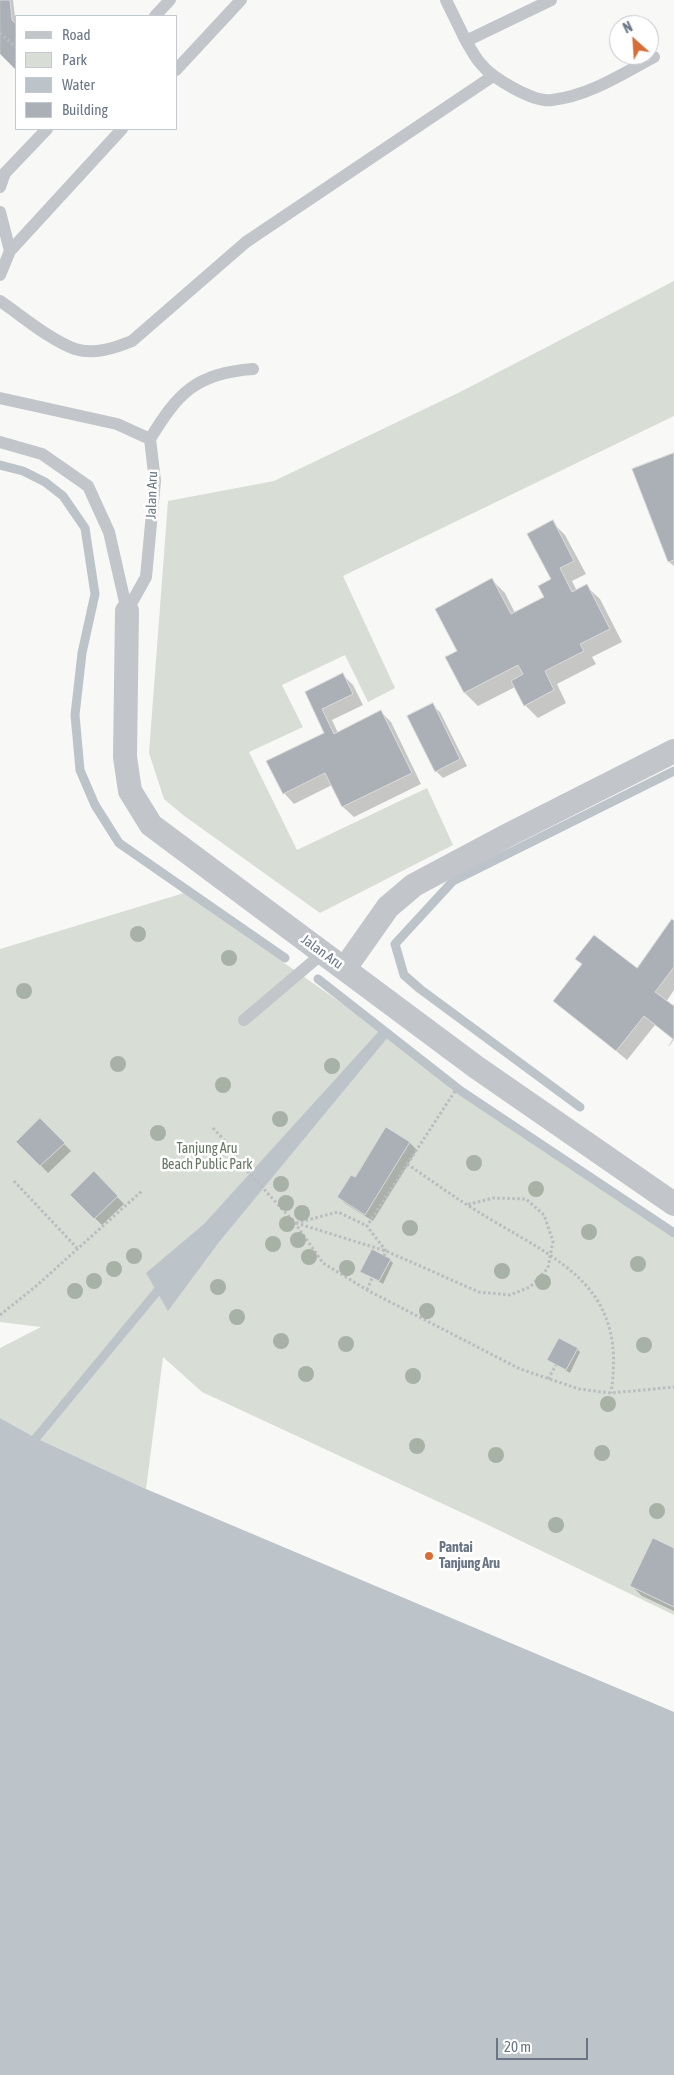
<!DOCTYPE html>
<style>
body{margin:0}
#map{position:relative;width:674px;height:2075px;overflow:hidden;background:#f8f8f6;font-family:"Asap Condensed",sans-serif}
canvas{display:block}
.legend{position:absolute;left:15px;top:15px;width:162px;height:115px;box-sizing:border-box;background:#fff;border:1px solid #c3c8ce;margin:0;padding:6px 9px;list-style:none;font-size:15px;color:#6a7685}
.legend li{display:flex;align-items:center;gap:10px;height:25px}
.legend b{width:25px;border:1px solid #c3c8ce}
.north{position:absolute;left:609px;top:15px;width:50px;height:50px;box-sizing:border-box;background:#fff;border:1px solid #c3c8ce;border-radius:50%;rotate:334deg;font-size:14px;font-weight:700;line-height:20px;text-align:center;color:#6a7685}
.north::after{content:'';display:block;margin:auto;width:18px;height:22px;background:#d76e38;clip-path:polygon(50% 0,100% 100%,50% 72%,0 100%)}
.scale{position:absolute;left:496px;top:2038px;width:92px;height:22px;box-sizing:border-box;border:2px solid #6a7685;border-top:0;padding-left:6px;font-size:15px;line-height:18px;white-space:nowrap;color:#6a7685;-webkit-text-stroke:4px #fff;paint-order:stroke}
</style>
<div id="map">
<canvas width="674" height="2075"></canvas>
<ul class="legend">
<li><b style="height:6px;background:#c2c5c9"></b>Road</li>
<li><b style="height:14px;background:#d8ddd6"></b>Park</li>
<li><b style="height:14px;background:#bcc4ca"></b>Water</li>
<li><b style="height:14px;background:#aab0b6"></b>Building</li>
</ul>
<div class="north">N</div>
<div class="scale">20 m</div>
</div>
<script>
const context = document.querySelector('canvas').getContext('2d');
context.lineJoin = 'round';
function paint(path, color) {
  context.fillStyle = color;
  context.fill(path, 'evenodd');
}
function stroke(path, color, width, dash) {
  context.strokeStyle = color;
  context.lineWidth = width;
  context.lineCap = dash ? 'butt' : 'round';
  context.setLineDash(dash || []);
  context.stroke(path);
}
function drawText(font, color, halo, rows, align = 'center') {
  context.font = font + ' "Asap Condensed",sans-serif';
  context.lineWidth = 5;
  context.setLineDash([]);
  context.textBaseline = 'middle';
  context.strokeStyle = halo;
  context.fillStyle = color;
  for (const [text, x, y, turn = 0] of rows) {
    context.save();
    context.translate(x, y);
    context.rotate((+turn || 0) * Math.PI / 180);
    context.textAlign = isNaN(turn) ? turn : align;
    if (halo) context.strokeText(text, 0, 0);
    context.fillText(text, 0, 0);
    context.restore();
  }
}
paint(new Path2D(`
 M674 281V416L343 576 395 688 368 702 345 655 282 685 303 727 249 752 297 850 427 788 453 845 320 913 183 815 164 799 149 753 168 501 274 481 460 392Z
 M184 893 380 1030 455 1092 674 1238V1615L484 1523 202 1392 163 1357 146 1489 36 1438 0 1418V1348L41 1327 0 1322V949Z`), '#d8ddd6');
paint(new Path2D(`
 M380 1030 388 1037 219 1242 168 1311 146 1273 204 1224Z
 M0 1418 36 1438 146 1489 674 1712V2075H0Z`), '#bcc4ca');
paint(new Path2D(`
 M0 0H13L16 26V68L0 52Z
 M674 454V566L669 562 634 470Z
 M552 522 565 535 586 574 572 581 577 591 586 586 600 599 622 642 592 657 596 664 557 684 566 703 538 718 525 705 515 687 478 706 465 693 447 657 458 652 492 580 505 593 515 613 546 597 553 580Z
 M343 675 353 685 363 705 332 720 338 733 381 712 391 722 421 784 354 817 343 807 332 785 294 804 284 793 326 734 306 693Z
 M432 705 440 712 467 766 443 778 436 771Z
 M674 922V990L666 1002 674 1008V1040L655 1025 627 1060 555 1000 583 965 577 959 637 970Z
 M40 1120 71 1151 48 1173 18 1142Z
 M386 1129 410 1143 417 1150 373 1221 346 1204 338 1197 355 1179Z
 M94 1173 124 1204 102 1225 71 1195Z
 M390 1260 393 1263 383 1284 362 1271Z
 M577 1349 580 1352 570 1373 549 1360Z
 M674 1550V1611L642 1596 632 1586Z`), '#0003');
stroke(new Path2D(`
 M0 465 23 471 45 482 63 496 85 528 95 594 82 653 75 715 80 770 95 805 119 843 285 958
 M318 979 461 1091 674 1233
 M580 1107 420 989 404 975 395 944 453 881 674 771
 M36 1438 164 1283`), '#bcc4ca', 9);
const building = new Path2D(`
 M0 0H10L12 20 16 24V70L0 54Z
 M674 453V560L668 562 632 469Z
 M553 520 574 561 560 568 572 592 587 584 610 629 580 644 584 651 545 671 554 690 524 706 511 681 523 674 518 665 464 693 445 657 457 651 435 609 492 578 511 614 544 597 538 586 551 579 527 534Z
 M343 673 353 694 322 709 334 734 381 710 412 773 342 807 325 773 283 794 266 761 324 733 305 692Z
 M433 703 460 759 435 772 407 716Z
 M672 919 674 921V967L655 992 674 1006V1039L669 1046 673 1039 644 1016 616 1051 553 1001 582 964 575 959 594 935 637 968Z
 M40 1118 65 1143 40 1166 16 1142Z
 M386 1127 410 1142 365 1215 337 1197 351 1175 355 1177Z
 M94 1171 118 1196 94 1219 70 1195Z
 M372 1249 391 1259 379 1281 360 1272Z
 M559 1338 578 1348 566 1370 547 1360Z
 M653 1538 674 1548V1607L630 1586Z`);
paint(building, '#aab0b6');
stroke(building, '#dadad8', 1);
stroke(new Path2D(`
 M0 33 16 47
 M213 1128 227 1143 249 1173 295 1223 323 1263 367 1290 520 1369 579 1389 611 1393 674 1387
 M407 1164C435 1183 461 1202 490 1219 566 1264 627 1290 611 1393
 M14 1181 77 1248
 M296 1223 386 1251 479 1292 510 1295 530 1287 548 1268 553 1241 544 1215 526 1199 493 1198 466 1205
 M296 1223 338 1212 367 1226
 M386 1251 367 1226 457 1088
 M384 1256 386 1251
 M367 1290 372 1278
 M0 1315 35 1287 143 1190
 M548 1379 556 1365`), '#babcbf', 3, [2.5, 2.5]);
stroke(new Path2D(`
 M446 0 466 41 551 0
 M155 16 170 0
 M466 41C471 49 475 58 481 64 492 78 534 103 552 100 589 96 622 74 654 57
 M176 70 241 0
 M0 187 5 173 47 129
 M0 212 10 251 0 275
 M10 251 122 129
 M0 301C22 316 50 340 75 349 94 355 115 348 132 341L246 242 493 76
 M0 398 117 424 150 439 155 481 146 577 127 611 109 532 88 486 42 454 0 442
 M150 439C178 393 196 373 253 369
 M244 1020 323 953`), '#c2c5c9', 12);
stroke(new Path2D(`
 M127 611 125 757 130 791 151 825 476 1067 674 1204
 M345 968 388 907 414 885 508 835 674 751`), '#c2c5c9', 24);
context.fillStyle = '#a8b1a6';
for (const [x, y] of [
 [138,934],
 [229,958],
 [24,991],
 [118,1064],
 [332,1066],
 [223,1085],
 [280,1119],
 [158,1133],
 [474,1163],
 [281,1184],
 [536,1189],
 [286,1203],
 [302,1213],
 [287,1224],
 [410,1228],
 [589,1232],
 [298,1240],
 [273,1244],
 [134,1256],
 [309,1257],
 [638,1264],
 [347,1268],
 [114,1269],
 [502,1271],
 [94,1281],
 [543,1282],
 [218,1287],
 [75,1291],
 [427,1311],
 [237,1317],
 [281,1341],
 [346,1344],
 [644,1345],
 [306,1374],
 [413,1376],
 [608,1404],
 [417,1446],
 [602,1453],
 [496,1455],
 [657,1511],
 [556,1525]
]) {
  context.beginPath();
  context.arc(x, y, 8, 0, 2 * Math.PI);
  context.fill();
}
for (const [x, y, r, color] of [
 [429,1556,5,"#d76e38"]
]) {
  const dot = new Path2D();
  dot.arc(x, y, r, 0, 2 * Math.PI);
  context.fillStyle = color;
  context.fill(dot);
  stroke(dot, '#fff', 2);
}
drawText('14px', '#6a7685', '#fff', [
 ["Jalan Aru",152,495,-88],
 ["Jalan Aru",322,952,36]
]);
drawText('14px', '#667764', '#fff', [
 ["Tanjung Aru",207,1149],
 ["Beach Public Park",207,1165]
]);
drawText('bold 14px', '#6a7685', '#fff', [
 ["Pantai",439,1548],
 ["Tanjung Aru",439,1564]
], 'left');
</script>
